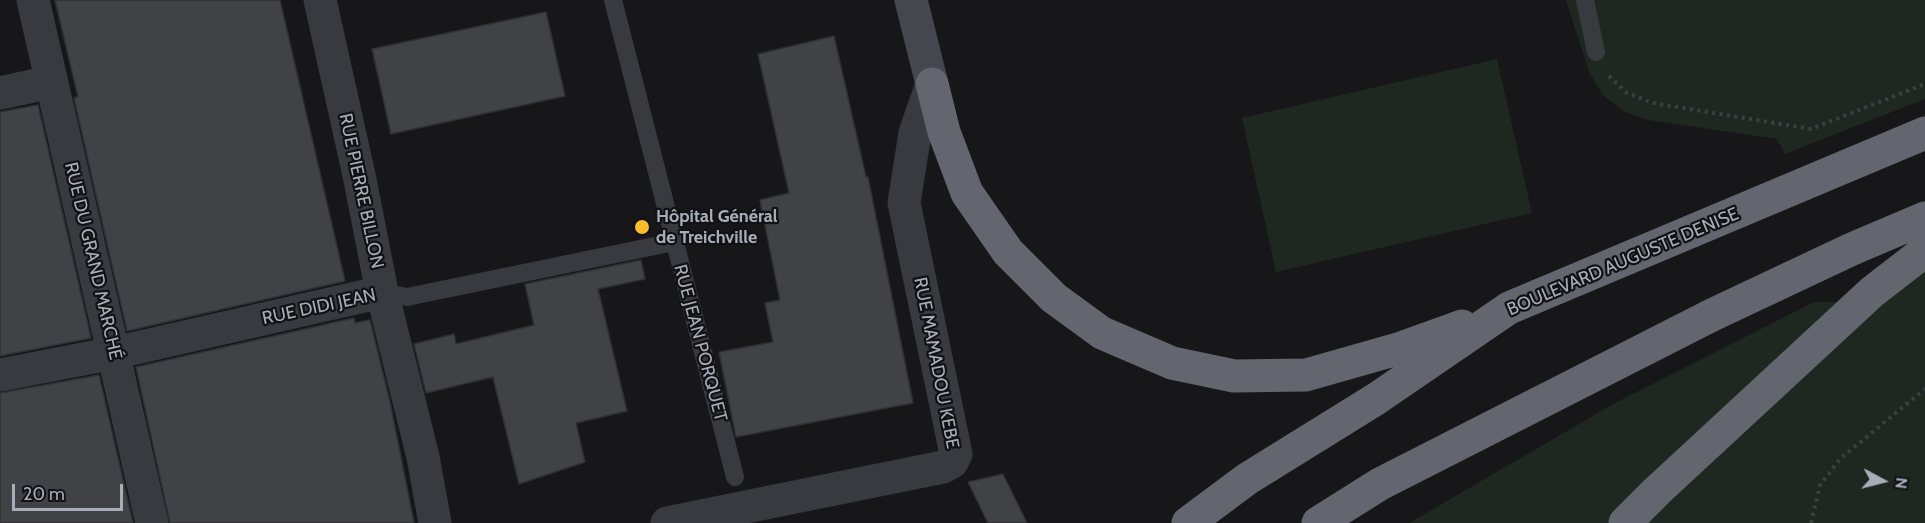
<!DOCTYPE html>
<meta charset="utf-8">
<style>
body{margin:0}
#map{position:relative;width:1925px;height:523px;overflow:hidden;background:#171719;font-family:Cabin,sans-serif}
canvas{display:block}
.north{position:absolute;left:1853px;top:451px;width:60px;height:60px;-webkit-text-stroke:4px #121214;paint-order:stroke;rotate:97deg;font-size:16px;font-weight:700;line-height:24px;text-align:center;color:#a8adb9}
.north::after{content:'';display:block;margin:auto;width:21px;height:27px;background:#a8adb9;clip-path:polygon(50% 0,100% 100%,50% 72%,0 100%)}
.scale{position:absolute;left:12px;top:484px;width:111px;height:27px;box-sizing:border-box;border:3px solid #a8adb9;border-top:0;padding-left:8px;font-size:18px;line-height:21px;white-space:nowrap;color:#a8adb9;-webkit-text-stroke:4px #121214;paint-order:stroke}
</style>
<div id="map">
<canvas width="1925" height="523"></canvas>
<div class="north">N</div>
<div class="scale">20 m</div>
</div>
<script>
const context = document.querySelector('canvas').getContext('2d');
context.lineJoin = 'round';
function paint(path, color) {
  context.fillStyle = color;
  context.fill(path, 'evenodd');
}
function stroke(path, color, width, dash) {
  context.strokeStyle = color;
  context.lineWidth = width;
  context.lineCap = dash ? 'butt' : 'round';
  context.setLineDash(dash || []);
  context.stroke(path);
}
function drawText(font, color, halo, rows, align = 'center') {
  context.font = font + ' Cabin,sans-serif';
  context.lineWidth = 4.5;
  context.setLineDash([]);
  context.textBaseline = 'middle';
  context.strokeStyle = halo;
  context.fillStyle = color;
  for (const [text, x, y, turn = 0] of rows) {
    context.save();
    context.translate(x, y);
    context.rotate((+turn || 0) * Math.PI / 180);
    context.textAlign = isNaN(turn) ? turn : align;
    if (halo) context.strokeText(text, 0, 0);
    context.fillText(text, 0, 0);
    context.restore();
  }
}
paint(new Path2D(`
 M1566 0H1925V99L1785 154 1777 139 1648 120 1623 111 1603 95 1589 72Z
 M1497 59 1532 213 1276 272 1242 118Z
 M1925 268V523H1409L1615 403 1814 302H1880Z`), '#1e2720');
const building = new Path2D(`
 M55 0H280L345 281 127 331 74 98 78 97Z
 M546 12 565 96 391 134 372 49Z
 M834 36 866 177H868L913 403 736 437 719 352 773 342 765 303 780 300 760 200 789 193 758 54Z
 M38 105 91 338 0 356V112Z
 M641 260 645 279 598 289 627 411 576 423 585 462 519 484 493 377 426 393 414 344 454 334 456 344 534 325 525 284Z
 M354 318 355 323 370 320 390 402 414 523H170L136 367Z
 M99 375 133 523H0V393Z
 M1003 474 1027 523H988L968 482Z`);
paint(building, '#414246');
stroke(building, '#313035', 1.5);
stroke(new Path2D(`
 M1609 76 1627 93 1653 103 1811 129 1925 84
 M1811 523 1820 485 1841 458 1925 389`), '#3d3f45', 4, [3, 4.5]);
stroke(new Path2D(`
 M613 0 735 477
 M1585 0 1596 52
 M382 292 407 297 674 242`), '#393a40', 18);
stroke(new Path2D(`
 M33 0 152 523
 M320 0 359 175 382 292 423 457 435 523
 M0 93 51 82
 M0 375 114 353 382 292
 M667 523 943 467 952 462 956 454 904 203 915 133 932 84`), '#393a40', 33);
stroke(new Path2D(`
 M911 0 932 84`), '#45474e', 33);
stroke(new Path2D(`
 M932 84 944 132 967 193 1008 252 1054 298 1102 333 1172 363 1234 376 1306 375 1401 348 1462 326
 M1188 523 1247 479 1376 399 1509 308 1925 133
 M1318 523 1380 484 1712 315 1852 249 1925 218
 M1625 523 1657 491 1872 292 1925 251`), '#63666f', 33);
for (const [x, y, r, color] of [
 [642,227,8,"#f9bd2e"]
]) {
  const dot = new Path2D();
  dot.arc(x, y, r, 0, 2 * Math.PI);
  context.fillStyle = color;
  context.fill(dot);
  stroke(dot, '#121214', 2);
}
drawText('18px', '#a8adb9', '#121214', [
 ["RUE PIERRE BILLON",361,191,78],
 ["RUE DU GRAND MARCHÉ",93,261,77],
 ["BOULEVARD AUGUSTE DENISE",1623,262,-23],
 ["RUE DIDI JEAN",319,307,-12],
 ["RUE JEAN PORQUET",700,343,75],
 ["RUE MAMADOU KEBE",936,363,79]
]);
drawText('bold 18px', '#a8adb9', '#121214', [
 ["Hôpital Général",656,217],
 ["de Treichville",656,238]
], 'left');
</script>
